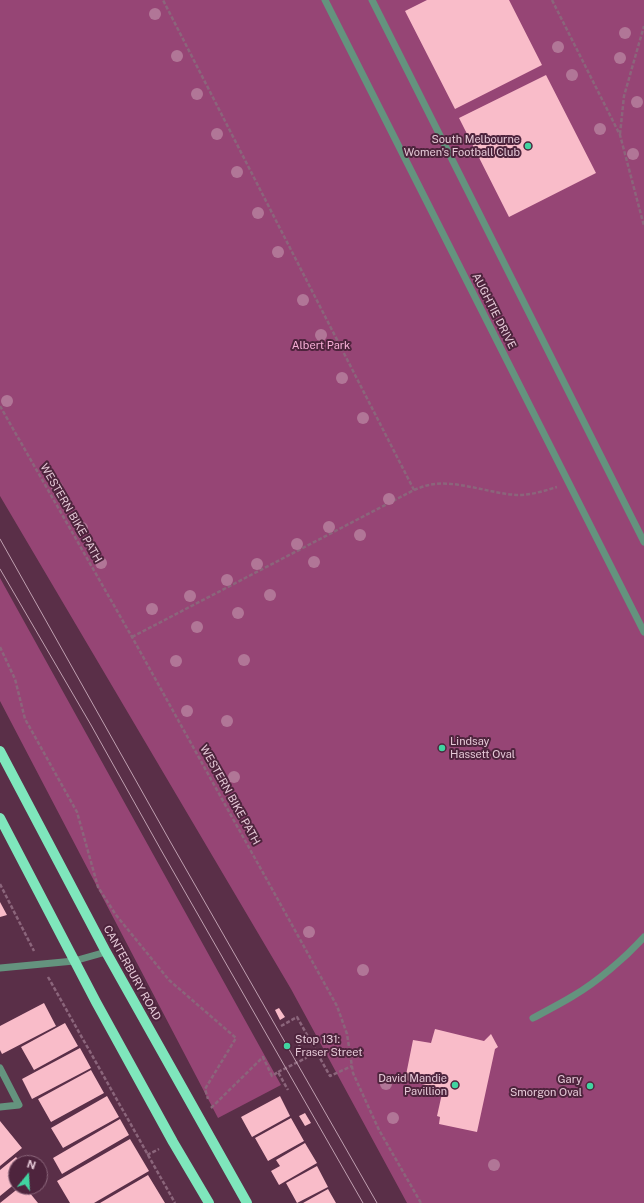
<!DOCTYPE html>
<style>
body{margin:0}
#map{position:relative;width:644px;height:1203px;overflow:hidden;background:#5a2f48;font-family:"Public Sans",sans-serif}
canvas{display:block}
.north{position:absolute;left:8px;top:1155px;width:40px;height:40px;box-sizing:border-box;background:#4e243d;border:1px solid #8b667b;border-radius:50%;rotate:18deg;font-size:11px;font-weight:700;line-height:16px;text-align:center;color:#e6cad8}
.north::after{content:'';display:block;margin:auto;width:14px;height:18px;background:#41d4a1;clip-path:polygon(50% 0,100% 100%,50% 72%,0 100%)}
</style>
<div id="map">
<canvas width="644" height="1203"></canvas>
<div class="north">N</div>
</div>
<script>
const context = document.querySelector('canvas').getContext('2d');
context.lineJoin = 'round';
function paint(path, color) {
  context.fillStyle = color;
  context.fill(path, 'evenodd');
}
function stroke(path, color, width, dash) {
  context.strokeStyle = color;
  context.lineWidth = width;
  context.lineCap = dash ? 'butt' : 'round';
  context.setLineDash(dash || []);
  context.stroke(path);
}
function drawText(font, color, halo, rows, align = 'center') {
  context.font = font + ' "Public Sans",sans-serif';
  context.lineWidth = 4;
  context.setLineDash([]);
  context.textBaseline = 'middle';
  context.strokeStyle = halo;
  context.fillStyle = color;
  for (const [text, x, y, turn = 0] of rows) {
    context.save();
    context.translate(x, y);
    context.rotate((+turn || 0) * Math.PI / 180);
    context.textAlign = isNaN(turn) ? turn : align;
    if (halo) context.strokeText(text, 0, 0);
    context.fillText(text, 0, 0);
    context.restore();
  }
}
paint(new Path2D(`
 M0 0H644V1203H407L291 989 0 496Z
 M0 578 281 1085 218 1118 0 701Z`), '#964575');
paint(new Path2D(`
 M427 0H509L542 65 455 109 405 11Z
 M546 75 596 173 509 217 459 118Z
 M0 902 7 915 0 917Z
 M44 1003 56 1026 2 1054 0 1050V1026Z
 M279 1008 285 1017 280 1020 275 1010Z
 M65 1023 78 1046 34 1070 21 1047Z
 M435 1029 484 1041 491 1034 498 1047 495 1049 477 1132 439 1124 440 1117 437 1116 443 1089 405 1080 413 1040 431 1043Z
 M80 1048 91 1068 32 1099 22 1079Z
 M91 1070 104 1093 51 1122 38 1099Z
 M107 1096 119 1117 63 1148 51 1128Z
 M280 1096 290 1116 252 1137 241 1117Z
 M305 1113 311 1123 305 1126 299 1116Z
 M291 1118 304 1141 268 1161 255 1138Z
 M120 1119 129 1135 62 1174 53 1158Z
 M0 1121 22 1148 0 1166Z
 M130 1139 149 1171 94 1203H70L57 1181Z
 M305 1143 317 1163 279 1185 271 1171 280 1166 276 1160Z
 M16 1157 21 1163H16V1183L0 1196V1170Z
 M317 1166 328 1187 297 1203 286 1183Z
 M148 1175 165 1203H100Z
 M20 1187H25L38 1203H0Z
 M328 1189 336 1203H303Z`), '#f9bcc9');
stroke(new Path2D(`
 M552 0 620 135 644 226
 M620 134 624 96 644 26
 M0 406 132 637 337 1006 347 1034 353 1073 379 1130 421 1203
 M414 490C419 488 424 486 429 485 456 479 490 494 518 495 531 495 544 491 557 487
 M132 637 414 490 163 0
 M0 647 15 679 25 719 77 812 98 887 116 915 169 980 236 1038 205 1089 208 1099
 M0 884 34 951
 M48 977 175 1203
 M281 1026 297 1017 330 1076 352 1066
 M278 1072 306 1058 298 1044
 M211 1108 263 1057 272 1076 278 1072 288 1090
 M147 1155 159 1149`), '#8b657b', 2.5, [4, 2]);
stroke(new Path2D(`
 M325 0 644 632
 M372 0 644 542
 M0 968 74 961 106 952
 M533 1018C546 1011 560 1004 573 996 597 982 625 958 644 937
 M0 1068 19 1105 0 1107`), '#64937e', 7);
stroke(new Path2D(`
 M0 751 106 952 247 1203
 M0 818 96 1002 173 1142 209 1203`), '#7fe6bc', 10);
stroke(new Path2D(`
 M0 539 171 843 377 1203
 M0 569 91 725 161 850 363 1203`), '#c0a0b1', 1);
context.fillStyle = '#b17697';
for (const [x, y] of [
 [155,14],
 [625,33],
 [558,47],
 [177,56],
 [620,58],
 [572,75],
 [197,94],
 [637,102],
 [600,129],
 [217,134],
 [633,154],
 [237,172],
 [258,213],
 [278,252],
 [303,300],
 [321,335],
 [342,378],
 [7,401],
 [363,418],
 [57,487],
 [389,499],
 [329,527],
 [82,528],
 [360,535],
 [297,544],
 [314,562],
 [101,563],
 [257,564],
 [227,580],
 [270,595],
 [190,596],
 [152,609],
 [238,613],
 [197,627],
 [244,660],
 [176,661],
 [187,711],
 [227,721],
 [213,764],
 [234,777],
 [309,932],
 [363,970],
 [386,1084],
 [393,1118],
 [494,1165]
]) {
  context.beginPath();
  context.arc(x, y, 6, 0, 2 * Math.PI);
  context.fill();
}
for (const [x, y, r, color] of [
 [528,146,4,"#41d4a1"],
 [442,748,4,"#41d4a1"],
 [287,1046,4,"#41d4a1"],
 [455,1085,4,"#41d4a1"],
 [590,1086,4,"#41d4a1"]
]) {
  const dot = new Path2D();
  dot.arc(x, y, r, 0, 2 * Math.PI);
  context.fillStyle = color;
  context.fill(dot);
  stroke(dot, '#4e243d', 1.5);
}
drawText('11px', '#e6cad8', '#4e243d', [
 ["South Melbourne",520,140],
 ["Women's Football Club",520,153],
 ["Lindsay",450,742,"left"],
 ["Hassett Oval",450,755,"left"],
 ["Stop 131:",295,1040,"left"],
 ["Fraser Street",295,1053,"left"],
 ["David Mandie",447,1079],
 ["Pavillion",447,1092],
 ["Gary",582,1080],
 ["Smorgon Oval",582,1093]
], 'right');
drawText('11px', '#e6cad8', '#4e243d', [
 ["AUGHTIE DRIVE",494,311,63],
 ["WESTERN BIKE PATH",71,513,60],
 ["WESTERN BIKE PATH",230,795,61],
 ["CANTERBURY ROAD",132,973,61]
]);
drawText('11px', '#f9b0d8', '#4e243d', [
 ["Albert Park",321,346]
]);
</script>
